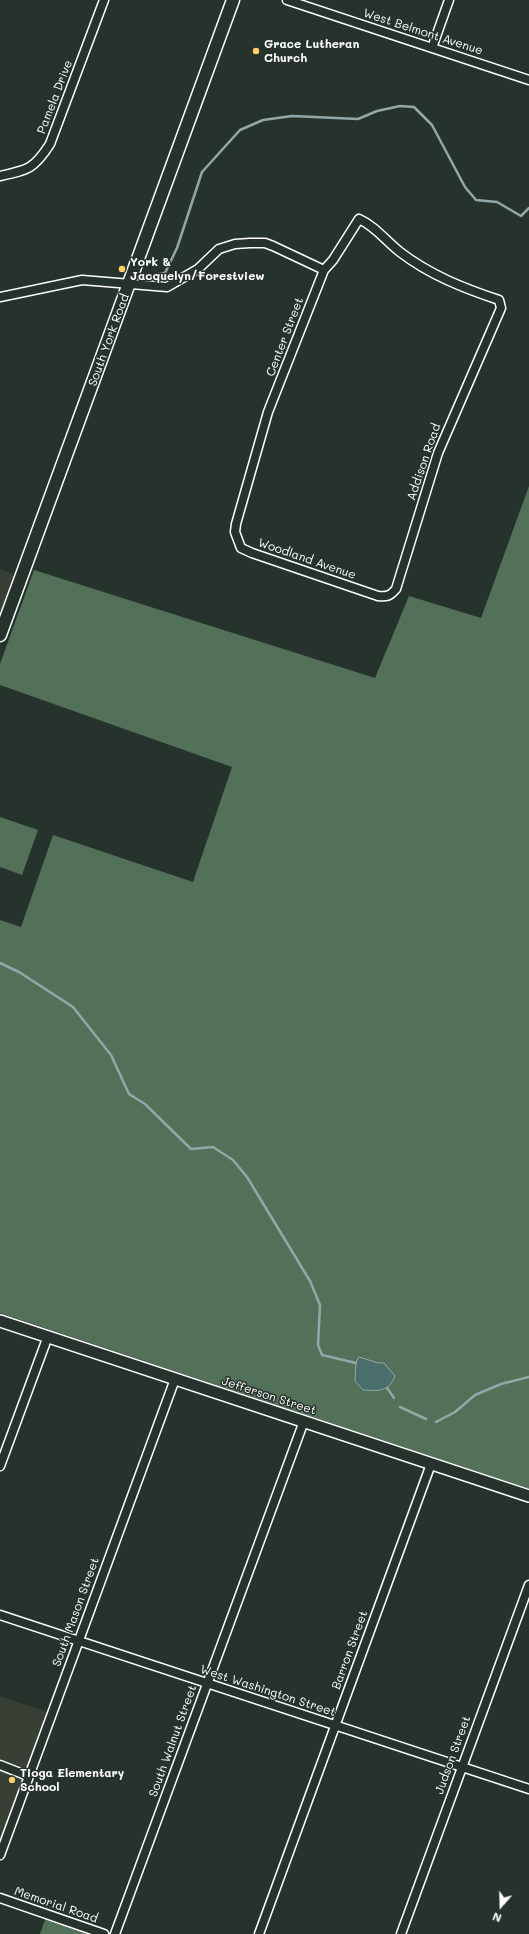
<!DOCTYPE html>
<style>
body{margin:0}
#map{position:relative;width:529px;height:1934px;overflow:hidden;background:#26332d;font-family:Mali,sans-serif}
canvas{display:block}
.north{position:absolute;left:481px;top:1886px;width:40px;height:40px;-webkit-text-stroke:3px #26332d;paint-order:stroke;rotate:200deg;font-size:11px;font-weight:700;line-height:16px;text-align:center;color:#fff}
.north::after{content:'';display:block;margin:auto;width:14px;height:18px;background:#fff;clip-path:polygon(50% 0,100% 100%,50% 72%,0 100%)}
</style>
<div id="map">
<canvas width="529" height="1934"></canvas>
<div class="north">N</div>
</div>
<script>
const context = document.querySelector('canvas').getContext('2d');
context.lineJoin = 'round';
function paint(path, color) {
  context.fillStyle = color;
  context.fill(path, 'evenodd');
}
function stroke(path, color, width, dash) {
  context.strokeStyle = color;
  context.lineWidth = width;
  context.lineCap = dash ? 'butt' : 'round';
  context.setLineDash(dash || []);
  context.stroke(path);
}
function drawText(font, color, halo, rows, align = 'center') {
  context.font = font + ' Mali,sans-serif';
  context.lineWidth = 3;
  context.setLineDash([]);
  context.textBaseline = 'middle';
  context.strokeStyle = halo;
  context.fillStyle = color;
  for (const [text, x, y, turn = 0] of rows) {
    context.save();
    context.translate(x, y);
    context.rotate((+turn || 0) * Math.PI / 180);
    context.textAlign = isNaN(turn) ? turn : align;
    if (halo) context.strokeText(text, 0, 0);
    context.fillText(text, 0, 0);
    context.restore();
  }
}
paint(new Path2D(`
 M0 569 20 577 0 630Z
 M0 1696 50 1713 0 1848Z`), '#384036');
paint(new Path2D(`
 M529 486V1489L0 1313V920L21 927 53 835 193 882 232 767 0 685V664L34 570 375 678 409 596 481 618Z
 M0 817 38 830 22 875 0 867Z
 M46 1917 97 1934H40Z`), '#537158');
const water = new Path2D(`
 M359 1357 378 1363H384L395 1376C389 1392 378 1391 363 1390L355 1381 356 1363Z`);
paint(water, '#4a6e6e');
stroke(water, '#92a8a8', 1);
stroke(new Path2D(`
 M154 275 165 273 177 248 202 172 240 130 263 120 292 116 358 119 377 111 400 106 414 107 432 125 465 187 476 200 497 202 521 216 529 208
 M0 963 19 972 73 1007 111 1055 129 1094 145 1104 191 1149 213 1147 233 1160 247 1177 310 1281 320 1305 318 1345 322 1355 356 1363
 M387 1388 394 1398
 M400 1407 426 1419
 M436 1422 455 1412 475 1395 501 1384 529 1377`), '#92a8a8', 2.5);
const minor = new Path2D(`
 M287 0 529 80
 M432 48 449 0
 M0 176C28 170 34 169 50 144L104 0
 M359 219C375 226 386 241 400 252 430 275 463 288 499 300L501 308 438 453 396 589C390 596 387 597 378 596L252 553 241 548 235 532 236 524 268 412 324 270 333 260Z
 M0 297 82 280 167 287 198 269 219 249 235 244 250 243H265L273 246 324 270
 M0 1466 48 1336
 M0 1615 529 1789
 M0 1765 28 1776
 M0 1855 175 1379
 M0 1898 104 1934
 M115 1934 304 1421
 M259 1934 431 1464
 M401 1934 529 1585`);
const tertiary = new Path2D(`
 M0 1321 529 1496`);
const secondary = new Path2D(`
 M0 635 233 0`);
stroke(minor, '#fff', 11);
stroke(tertiary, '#fff', 14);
stroke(secondary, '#fff', 15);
stroke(minor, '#26332d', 8);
stroke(tertiary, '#26332d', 11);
stroke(secondary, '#26332d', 12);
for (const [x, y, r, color] of [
 [256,51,4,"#ffd166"],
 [122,269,4,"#ffd166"],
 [12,1780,4,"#ffd166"]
]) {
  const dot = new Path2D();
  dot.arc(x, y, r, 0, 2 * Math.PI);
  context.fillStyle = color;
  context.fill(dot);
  stroke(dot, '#26332d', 1.5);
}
drawText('12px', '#fff', '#26332d', [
 ["West Belmont Avenue",423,32,18],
 ["Pamela Drive",55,97,-69],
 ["Center Street",285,337,-69],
 ["South York Road",109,340,-70],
 ["Addison Road",424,462,-71],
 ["Woodland Avenue",307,559,19],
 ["Jefferson Street",269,1396,18],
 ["South Mason Street",76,1612,-70],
 ["Barron Street",350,1650,-70],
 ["West Washington Street",268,1691,18],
 ["South Walnut Street",173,1741,-70],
 ["Judson Street",453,1755,-70],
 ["Memorial Road",56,1905,19]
]);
drawText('bold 12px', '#fff', '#26332d', [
 ["Grace Lutheran",264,44],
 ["Church",264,58],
 ["York &",130,262],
 ["Jacquelyn/Forestview",130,276],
 ["Tioga Elementary",20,1773],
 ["School",20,1787]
], 'left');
</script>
